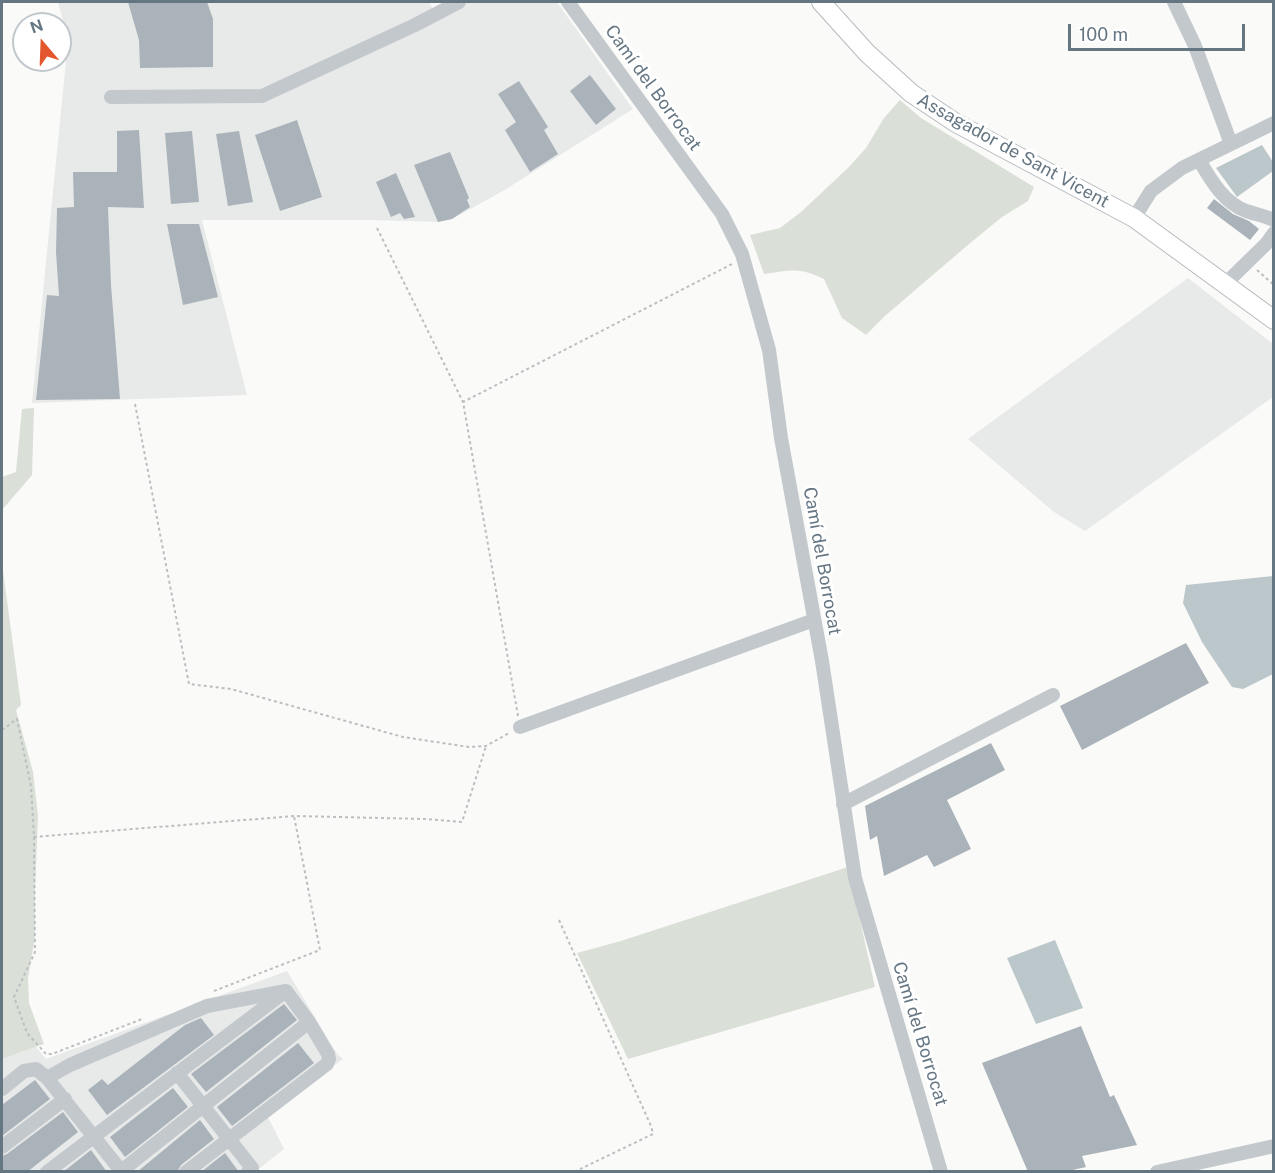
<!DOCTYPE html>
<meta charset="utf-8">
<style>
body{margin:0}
#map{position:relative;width:1275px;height:1173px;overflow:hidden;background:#fafaf8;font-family:"Public Sans",sans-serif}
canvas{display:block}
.frame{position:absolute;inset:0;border:3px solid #657683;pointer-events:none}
.north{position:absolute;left:12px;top:12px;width:60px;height:60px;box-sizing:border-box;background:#fff;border:2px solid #c1c8cd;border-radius:50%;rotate:341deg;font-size:16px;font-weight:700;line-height:24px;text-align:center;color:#657683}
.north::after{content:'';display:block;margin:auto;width:21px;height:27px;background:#e4572e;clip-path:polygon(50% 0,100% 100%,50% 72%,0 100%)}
.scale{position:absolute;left:1068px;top:24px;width:177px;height:27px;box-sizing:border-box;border:3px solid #657683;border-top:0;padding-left:8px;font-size:18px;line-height:21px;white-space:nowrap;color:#657683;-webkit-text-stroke:4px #fff;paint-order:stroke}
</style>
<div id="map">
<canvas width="1275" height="1173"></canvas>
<div class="frame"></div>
<div class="north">N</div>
<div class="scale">100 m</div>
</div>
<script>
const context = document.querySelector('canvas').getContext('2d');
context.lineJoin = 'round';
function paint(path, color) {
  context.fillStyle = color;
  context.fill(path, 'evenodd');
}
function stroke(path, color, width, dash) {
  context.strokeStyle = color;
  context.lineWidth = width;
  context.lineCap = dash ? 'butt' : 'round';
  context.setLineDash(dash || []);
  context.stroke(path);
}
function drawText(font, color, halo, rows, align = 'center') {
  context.font = font + ' "Public Sans",sans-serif';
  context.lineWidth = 6;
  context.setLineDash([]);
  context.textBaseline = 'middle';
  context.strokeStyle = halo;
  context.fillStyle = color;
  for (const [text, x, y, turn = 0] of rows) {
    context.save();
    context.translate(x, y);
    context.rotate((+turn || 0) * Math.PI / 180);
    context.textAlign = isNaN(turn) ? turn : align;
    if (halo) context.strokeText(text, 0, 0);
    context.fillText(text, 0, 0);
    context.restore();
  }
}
paint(new Path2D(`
 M58 2H429L434 11 451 2H557L633 109 503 191 452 219 438 222 370 220H202L247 395 32 403 68 41Z
 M1188 278 1273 344V397L1085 531 1054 512 968 439Z
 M287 971 337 1054 343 1059 267 1115 284 1149 255 1172 2 1171V1059L36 1047 46 1059Z`), '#e8e9e9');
paint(new Path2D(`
 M900 100 921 118 1034 187 1028 201 1002 217 969 244 886 315 866 335 842 318 824 279C798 267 793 270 764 274L750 235 780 228 801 212 849 167 866 148 884 118Z
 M34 408 32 475 2 510V477L16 472 22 409Z
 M2 563 21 705 16 710 33 772 38 816 35 890V937L28 978 29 1003 44 1044 2 1059Z
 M848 867 875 987 628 1059 577 953 621 941Z`), '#dadfd7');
paint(new Path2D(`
 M1262 145 1273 162V171L1237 197 1216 168Z
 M1273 576V674L1243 689 1232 687 1202 642 1183 603 1186 585Z
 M1055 940 1083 1008 1036 1024 1007 958Z`), '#bbc7cb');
paint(new Path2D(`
 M128 2H207L213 19V67L140 68 139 40Z
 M590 75 616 109 596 125 570 91Z
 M519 81 548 127 544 130 558 154 530 172 505 130 516 122 498 94Z
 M297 120 322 197 280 211 255 135Z
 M139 130 144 208 108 207 111 285 120 399 36 400 47 295 59 296 56 252 57 208 74 207 73 172H117V131Z
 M192 131 199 202 171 204 165 133Z
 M239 131 253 202 228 206 216 134Z
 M450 152 469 198 467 200 470 207 452 219 438 222 414 165Z
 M396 173 415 217 404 219 400 213 391 217 376 182Z
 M1214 199 1233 214 1249 221 1259 229 1250 240 1207 208Z
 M167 224H199L218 297 183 305Z
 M1186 643 1209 683 1082 750 1060 706Z
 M991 743 1005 770 947 800 971 849 934 867 927 855 884 876 877 836 870 840 865 806Z
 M284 1004 297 1020 206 1092 191 1074Z
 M201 1018 214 1035 107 1115 88 1090 102 1079 108 1085 185 1025Z
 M1081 1026 1110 1097 1114 1095 1137 1145 1082 1156 1086 1167 1064 1172H1028L982 1063Z
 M298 1043 314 1063 232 1126 217 1107Z
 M35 1080 50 1099 2 1136V1105Z
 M173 1088 188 1107 125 1157 110 1137Z
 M63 1112 78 1132 27 1172H5L2 1168V1156L7 1154Z
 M200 1120 214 1139 181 1165 177 1172H137Z
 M91 1150 107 1172H63Z
 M225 1153 239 1172H201Z`), '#aab3b9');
const major = new Path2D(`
 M821 2 867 53 911 93 956 123 1134 218 1274 320`);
stroke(major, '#b5babe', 20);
stroke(new Path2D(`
 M377 228 463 402
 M1257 270 1274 285
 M135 404 189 684 231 689 403 737 469 747 486 746 509 733
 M518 716 463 402 732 264
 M2 730 17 719 31 786 34 837 294 816 425 819 462 822 486 746
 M34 837 35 952 14 997 27 1033 46 1054H52L142 1019
 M559 920 651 1126 653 1134 574 1172
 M214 991 320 950 294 816`), '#bbbfc2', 2, [3, 3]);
stroke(new Path2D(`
 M568 2 722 214 742 254 769 350 781 438 822 661 855 878 941 1172
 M1174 2 1195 46 1231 144
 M111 97 262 96 415 25 459 2
 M1199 160C1211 180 1223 202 1246 211 1255 214 1265 216 1274 220
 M1134 218 1151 191 1182 168 1274 123
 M1225 284 1266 244 1274 233
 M520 727 814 620
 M843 804 1053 695
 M177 1073 252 1168 248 1172
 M47 1078 70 1065 207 1006 286 991 309 1022 328 1054 329 1059 327 1064 186 1172
 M2 1089 24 1071 36 1069 47 1078 122 1172
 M2 1147 65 1099
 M47 1172 282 994
 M120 1172 309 1022
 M1157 1172 1274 1146`), '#c3c8cc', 14);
stroke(major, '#fff', 18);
drawText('18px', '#657683', '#fff', [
 ["Camí del Borrocat",653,88,54],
 ["Assagador de Sant Vicent",1013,151,29],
 ["Camí del Borrocat",822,561,80],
 ["Camí del Borrocat",920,1034,73]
]);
</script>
